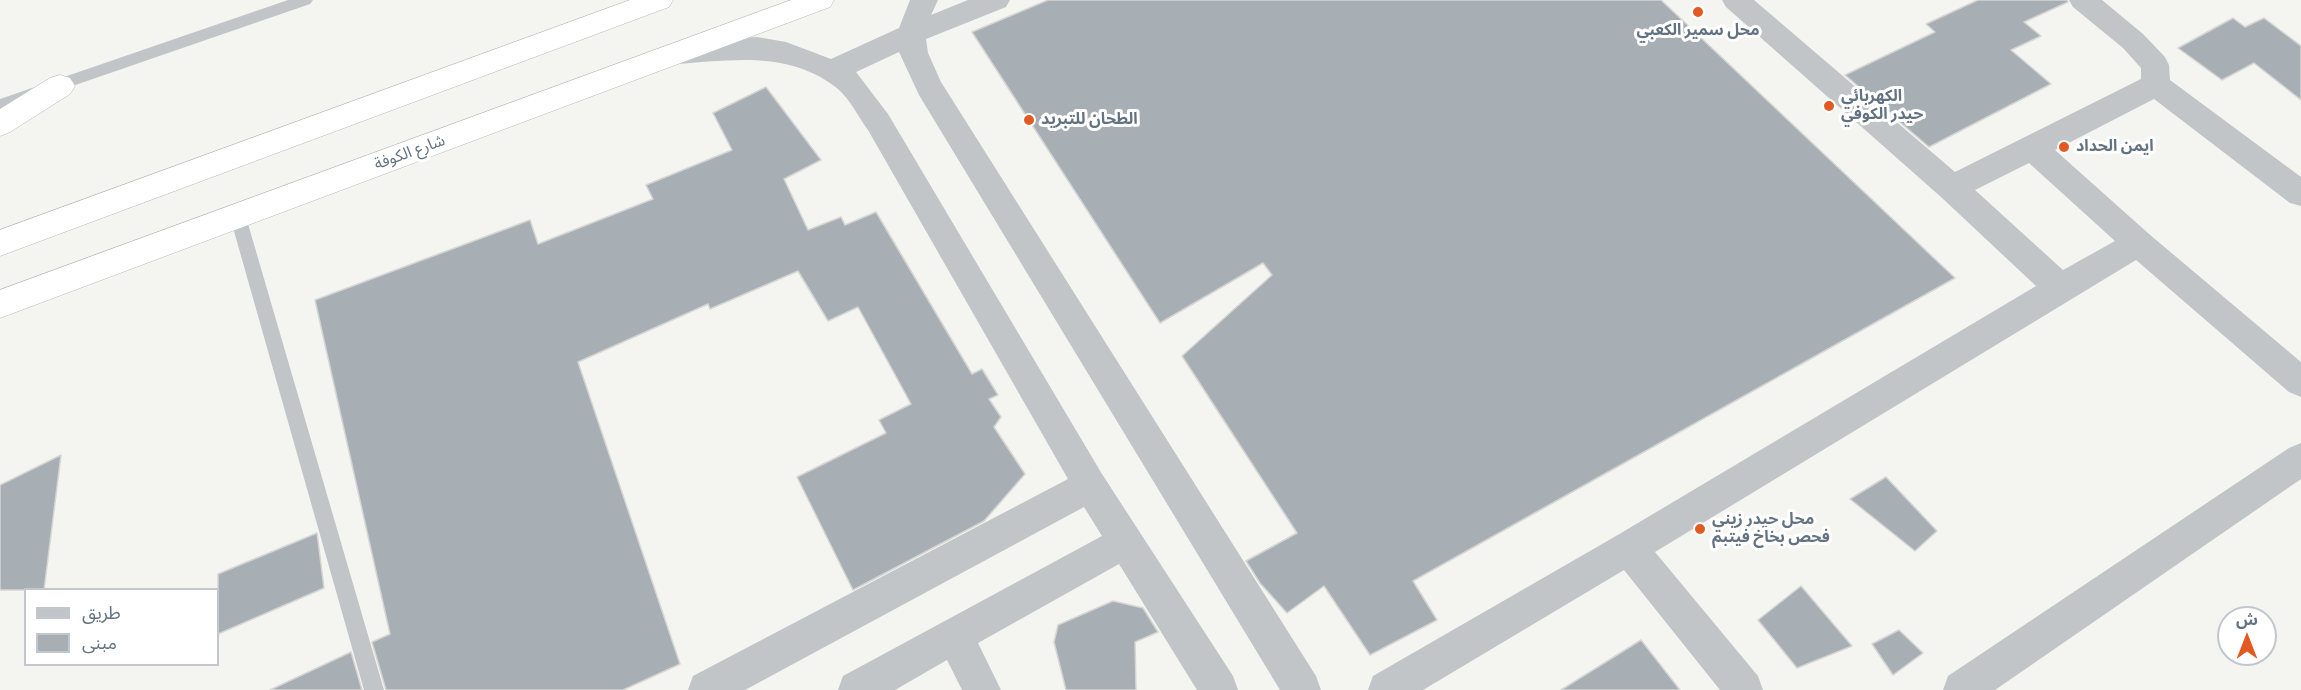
<!DOCTYPE html>
<meta charset="utf-8">
<style>
body{margin:0}
#map{position:relative;width:2301px;height:690px;overflow:hidden;background:#f4f4f0;font-family:Poppins,"Noto Sans Arabic",sans-serif}
canvas{display:block}
.legend{position:absolute;left:24px;top:588px;width:195px;height:78px;box-sizing:border-box;background:#fff;border:2px solid #c1c7cd;margin:0;padding:8px 10px;list-style:none;font-size:18px;color:#637281}
.legend li{display:flex;align-items:center;gap:12px;height:30px}
.legend b{width:30px;border:2px solid #c1c7cd}
.north{position:absolute;left:2217px;top:606px;width:60px;height:60px;box-sizing:border-box;background:#fff;border:2px solid #c1c7cd;border-radius:50%;rotate:0deg;font-size:16px;font-weight:700;line-height:24px;text-align:center;color:#637281}
.north::after{content:'';display:block;margin:auto;width:21px;height:27px;background:#e35922;clip-path:polygon(50% 0,100% 100%,50% 72%,0 100%)}
</style>
<div id="map">
<canvas width="2301" height="690"></canvas>
<ul class="legend">
<li><b style="height:8px;background:#c1c5c8"></b>طريق</li>
<li><b style="height:16px;background:#a7afb5"></b>مبنى</li>
</ul>
<div class="north">ش</div>
</div>
<script>
const context = document.querySelector('canvas').getContext('2d');
context.lineJoin = 'round';
function paint(path, color) {
  context.fillStyle = color;
  context.fill(path, 'evenodd');
}
function stroke(path, color, width, dash) {
  context.strokeStyle = color;
  context.lineWidth = width;
  context.lineCap = dash ? 'butt' : 'round';
  context.setLineDash(dash || []);
  context.stroke(path);
}
function drawText(font, color, halo, rows, align = 'center') {
  context.font = font + ' Poppins,"Noto Sans Arabic",sans-serif';
  context.lineWidth = 6;
  context.setLineDash([]);
  context.textBaseline = 'middle';
  context.strokeStyle = halo;
  context.fillStyle = color;
  for (const [text, x, y, turn = 0] of rows) {
    context.save();
    context.translate(x, y);
    context.rotate((+turn || 0) * Math.PI / 180);
    context.textAlign = isNaN(turn) ? turn : align;
    if (halo) context.strokeText(text, 0, 0);
    context.fillText(text, 0, 0);
    context.restore();
  }
}
const building = new Path2D(`
 M1048 0H1661L1955 278 1413 581 1437 620 1370 655 1324 586 1287 613 1260 583 1246 561 1297 533 1182 356 1272 275 1263 263 1160 323 972 32Z
 M1978 0H2067L2068 2 2024 22 2041 36 2011 50 2051 84 1929 147 1845 75 1935 32 1926 24Z
 M2233 18 2245 27 2264 18 2301 46V100L2254 63 2222 80 2178 48Z
 M766 87 821 160 784 179 808 230 841 217 845 225 876 212 972 374 982 369 998 395 989 399 1001 417 994 427 1025 474 984 521 853 590 797 477 886 433 879 420 911 404 858 307 828 321 798 271 710 309 708 304 578 362 680 664 623 690H386L372 642 390 634 315 300 530 220 538 244 653 199 646 185 732 150 713 113Z
 M61 455 44 590H0V485Z
 M1886 477 1937 531 1915 551 1850 499Z
 M317 533 324 588 218 634V574Z
 M1801 586 1852 646 1797 668 1758 620Z
 M1113 601 1143 608 1158 632 1135 642 1136 690H1066L1054 642 1058 625Z
 M1899 630 1923 653 1893 675 1872 644Z
 M1641 640 1680 690H1561Z
 M351 652 362 690H270Z`);
paint(building, '#a7afb5');
stroke(building, '#d5d5d3', 1.5);
const trunk = new Path2D(`
 M630 0H673L669 7 0 256V230Z
 M791 0H834L830 7 0 318V290Z
 M60 75 70 78 75 86 70 94 10 132 0 136V109L50 78Z`);
stroke(trunk, '#b4b7ba', 1);
paint(new Path2D(`
 M288 0H313L310 4 0 111V99Z
 M238 210 244 212 246 217 384 690H364L230 217 232 212Z`), '#c1c5c8');
paint(new Path2D(`
 M910 0H938L931 15 968 0H1010L1006 7 926 39 928 53 941 82 1316 676 1321 690H1280L919 95 899 52 856 72 888 114 1102 474 1233 676 1238 690H1197L1119 564 978 643 1001 690H962L947 660 895 690H838L843 676 1102 536 1084 507 745 690H688L693 676 1068 479 868 130C859 118 850 99 838 89 790 51 735 60 679 64L669 61 665 53 669 45 679 42 757 37 786 42 831 59 899 28Z
 M1722 0H1754L1955 172 2141 79V68L2123 48 2073 7 2069 0H2102L2143 34 2165 57 2169 65 2170 80 2301 177V206L2290 203 2154 99 2055 150 2149 234 2301 362V397L2289 392 2136 260 1655 552 1758 676 1763 690H1720L1624 570 1423 690H1368L1373 676 1616 536 2036 286 1941 197 1726 7ZM2029 163 2115 241 2063 270 1975 190Z
 M2301 443V479L1995 690H1943L1948 676 2289 448Z`), '#c1c5c8');
paint(trunk, '#fff');
for (const [x, y, r, color] of [
 [1698,12,6,"#e35922"],
 [1829,106,6,"#e35922"],
 [1029,120,6,"#e35922"],
 [2064,147,6,"#e35922"],
 [1700,529,6,"#e35922"]
]) {
  const dot = new Path2D();
  dot.arc(x, y, r, 0, 2 * Math.PI);
  context.fillStyle = color;
  context.fill(dot);
  stroke(dot, '#fff', 2);
}
drawText('bold 16px', '#637281', '#fff', [
 ["محل سمير الكعبي",1698,31,"center"],
 ["الكهربائي",1841,97],
 ["حيدر الكوفي",1841,115],
 ["الطحان للتبريد",1041,120],
 ["ايمن الحداد",2076,147],
 ["محل حيدر زيني",1712,520],
 ["فحص بخاخ فيتبم",1712,538]
], 'left');
drawText('16px', '#637281', '#fff', [
 ["شارع الكوفة",410,153,-20]
]);
</script>
